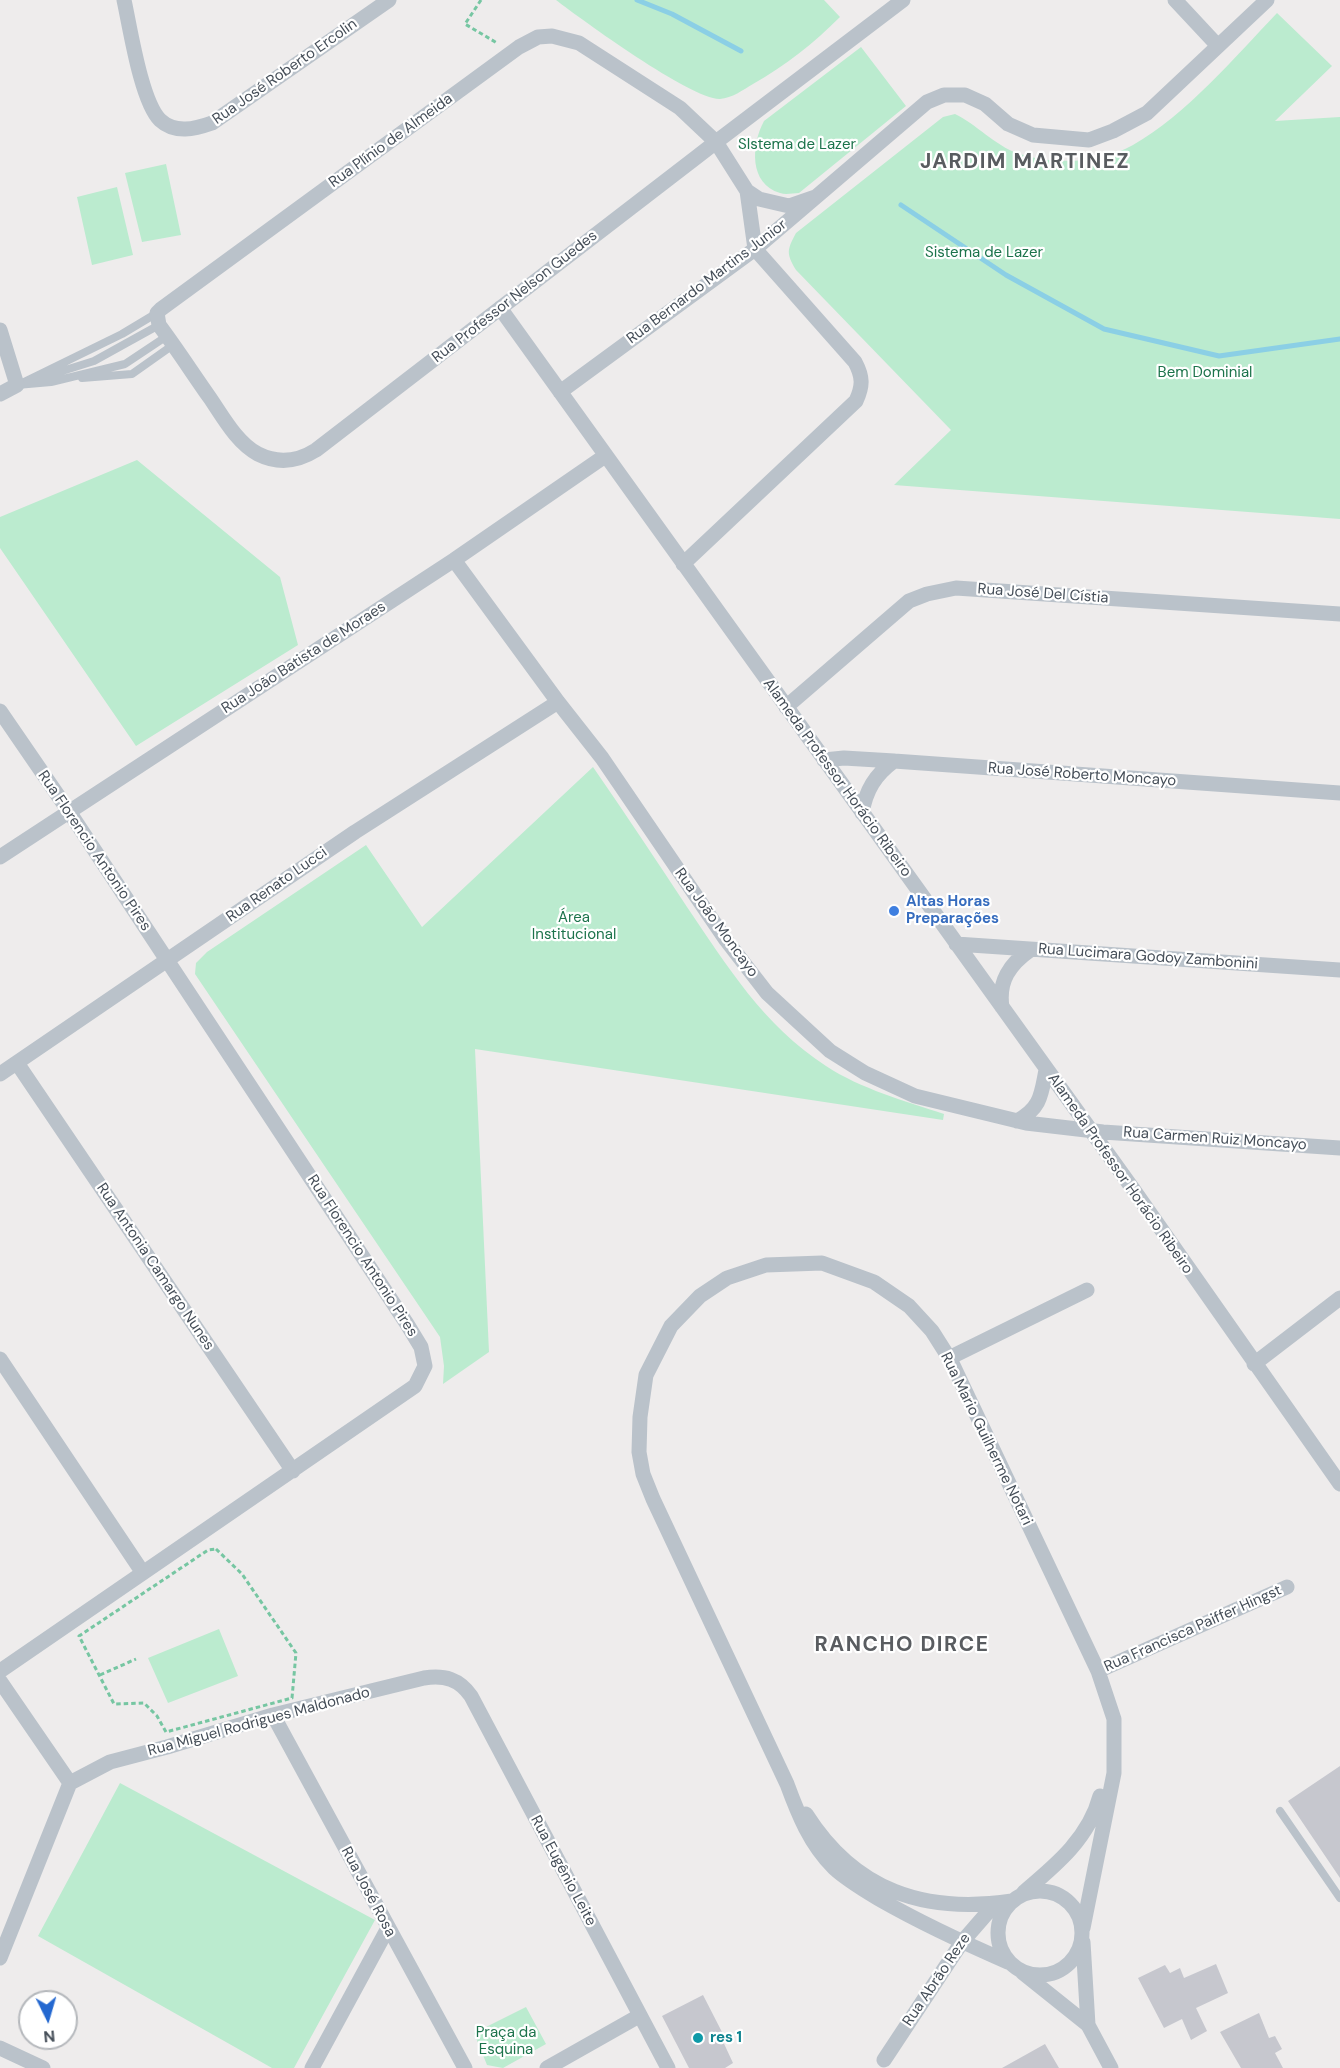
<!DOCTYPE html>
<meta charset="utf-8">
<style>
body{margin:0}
#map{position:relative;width:1340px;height:2068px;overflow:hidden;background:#eeecec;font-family:"DM Sans",sans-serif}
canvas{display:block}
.north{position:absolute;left:18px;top:1990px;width:60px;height:60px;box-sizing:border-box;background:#fff;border:2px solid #b5b8bc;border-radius:50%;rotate:175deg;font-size:16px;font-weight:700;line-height:24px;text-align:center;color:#454e58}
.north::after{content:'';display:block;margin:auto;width:21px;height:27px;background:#2468d0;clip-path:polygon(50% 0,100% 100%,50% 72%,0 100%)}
</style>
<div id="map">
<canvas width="1340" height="2068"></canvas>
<div class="north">N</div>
</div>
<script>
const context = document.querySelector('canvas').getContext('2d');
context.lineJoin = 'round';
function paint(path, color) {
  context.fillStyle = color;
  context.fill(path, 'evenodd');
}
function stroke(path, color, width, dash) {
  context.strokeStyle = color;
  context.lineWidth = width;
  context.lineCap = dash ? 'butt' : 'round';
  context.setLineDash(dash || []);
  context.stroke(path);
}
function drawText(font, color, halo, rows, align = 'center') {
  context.font = font + ' "DM Sans",sans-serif';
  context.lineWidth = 4.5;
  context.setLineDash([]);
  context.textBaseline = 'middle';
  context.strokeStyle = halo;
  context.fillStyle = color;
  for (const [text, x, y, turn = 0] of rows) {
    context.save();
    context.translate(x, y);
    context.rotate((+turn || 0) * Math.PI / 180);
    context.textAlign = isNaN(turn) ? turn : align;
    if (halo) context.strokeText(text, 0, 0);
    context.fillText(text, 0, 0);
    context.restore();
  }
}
paint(new Path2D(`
 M556 0H824L840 17C814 43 785 66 753 84 743 90 732 98 720 99 692 100 582 20 556 0Z
 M1277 13 1332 66 1275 121 1340 117V519L894 485 951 430 796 270C786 253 787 250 796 233L943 117 955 114C976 124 996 146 1017 153 1051 165 1100 164 1133 145 1186 115 1235 57 1277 13Z
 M861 47 906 106 799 193C793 193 786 195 780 193 749 184 751 145 764 121Z
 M166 164 181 235 142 242 125 173Z
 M117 187 133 255 92 265 77 197Z
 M137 460 280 577 298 645 136 746 0 548V517Z
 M593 767C625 813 656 860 687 907 728 967 763 1025 826 1066 861 1089 905 1101 944 1114L943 1120 475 1049 489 1352 443 1384 444 1366 440 1337 195 974 196 963 207 952 366 845 422 927Z
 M219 1629 238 1676 168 1703 148 1658Z
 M120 1783 375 1920 294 2068H272L38 1936Z
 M526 2007 546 2044 503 2068 487 2065 474 2033Z`), '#bbebcf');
stroke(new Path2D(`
 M637 0 672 14 741 51
 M901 205 1006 275 1104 329 1219 356 1340 339`), '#8bcfe5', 5);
paint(new Path2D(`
 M1340 1766V1878L1288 1801Z
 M1216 1964 1228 1993 1196 2008 1207 2031 1191 2040 1182 2019 1164 2028 1138 1978 1165 1965 1170 1973 1180 1968 1184 1978Z
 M703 1995 723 2034 720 2035 733 2063 725 2068H689L662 2016Z
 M1259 2013 1269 2038 1275 2036 1282 2049 1275 2053 1283 2068H1241L1220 2032Z
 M1045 2044 1059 2068H1002Z`), '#c6c7ce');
stroke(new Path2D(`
 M481 0 465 24 497 43
 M216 1549 242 1574 296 1653 292 1698 166 1732 157 1716 144 1703 114 1704 79 1636 208 1550Z
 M100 1675 136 1659`), '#76c6a2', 3, [4.5, 3]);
stroke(new Path2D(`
 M40 378 94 361 159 325
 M82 378 132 374 173 345
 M24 382 122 334 157 313
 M17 385 51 382 125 364 167 336
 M1280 1811 1340 1898`), '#bac2ca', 8);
stroke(new Path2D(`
 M124 0C130 27 141 101 160 120 175 134 195 129 212 123L389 0
 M1175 0 1218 46
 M815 197 789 206 759 199 747 191 716 142 680 108 579 43 552 36 538 37 519 47 161 309 157 313 159 325C177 349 193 374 210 398 223 417 237 443 258 454 278 464 297 462 316 450L698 156 716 142 903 0
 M500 308 1133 1189 1340 1484
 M0 330 17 385 0 394
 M560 392 755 249 927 102 944 95H965L985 104 1008 124 1033 135 1089 140 1113 131 1147 113 1267 0
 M454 560 558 702 602 758 726 940 767 993 830 1051 865 1073 915 1096 1026 1123 1103 1132 1340 1148
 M683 564 856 401C863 386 863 377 855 362L755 249 747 191
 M786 707 909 601 927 594 956 588 1340 614
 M0 711 70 813 407 1324 421 1347 425 1366 415 1386 0 1671
 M824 760 844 758 894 761 1340 793
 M862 813C866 790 875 775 894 761
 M0 857 454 560 605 456
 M956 944 1340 970
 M1002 1007C998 981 1010 964 1030 950
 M17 1063 293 1471
 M0 1074 355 832 558 702
 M1017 1121C1041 1108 1041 1095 1046 1070
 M949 1358 1087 1290
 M0 1359 143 1573
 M1254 1364 1340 1298
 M1098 1671 1287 1587
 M0 1681 70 1783 0 1958
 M273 1715 465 2068
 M70 1783 110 1762 167 1747 273 1715 424 1678C445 1675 459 1679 471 1696L668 2068
 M806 1814C855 1891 924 1914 1012 1901
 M998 1933a42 42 0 1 1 84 0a42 42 0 1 1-84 0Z
 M1024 1892C1056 1865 1089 1838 1100 1796
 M1083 1942 1088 2025
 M1008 1962C964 1943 921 1923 879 1899 864 1890 847 1880 834 1868 810 1844 798 1814 787 1784L653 1499 643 1474 639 1452 640 1417 646 1375 671 1326 700 1296 727 1278 766 1265 822 1263 874 1282 909 1306 932 1331 951 1361 1098 1671 1114 1719V1773L1083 1928
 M1023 1973 1088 2025 1111 2068
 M0 2048 43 2068
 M884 2060 962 1942 995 1904
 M312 2068 388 1928
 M547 2068 639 2016`), '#bac2ca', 15);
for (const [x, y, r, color] of [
 [894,911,6,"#3f7fe0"],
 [698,2038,6,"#0f9aa8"]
]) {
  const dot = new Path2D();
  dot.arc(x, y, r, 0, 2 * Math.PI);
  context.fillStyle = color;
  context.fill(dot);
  stroke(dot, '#fff', 2);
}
drawText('15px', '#454e58', '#fff', [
 ["Rua José Roberto Ercolin",285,72,-35],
 ["Rua Plínio de Almeida",391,141,-36],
 ["Rua Bernardo Martins Junior",707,282,-37],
 ["Rua Professor Nelson Guedes",515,297,-38],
 ["Rua José Del Cístia",1043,594,4],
 ["Rua João Batista de Moraes",304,658,-33],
 ["Rua José Roberto Moncayo",1082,775,4],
 ["Alameda Professor Horácio Ribeiro",837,778,54],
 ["Rua Florencio Antonio Pires",94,851,56],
 ["Rua Renato Lucci",277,885,-35],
 ["Rua João Moncayo",716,923,54],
 ["Rua Lucimara Godoy Zambonini",1148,957,4],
 ["Rua Carmen Ruiz Moncayo",1215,1139,4],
 ["Alameda Professor Horácio Ribeiro",1120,1174,55],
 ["Rua Florencio Antonio Pires",362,1256,57],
 ["Rua Antonia Camargo Nunes",155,1267,56],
 ["Rua Mario Guilherme Notari",986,1439,64],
 ["Rua Francisca Paiffer Hingst",1193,1629,-24],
 ["Rua Miguel Rodrigues Maldonado",259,1722,-15],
 ["Rua Eugênio Leite",563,1871,62],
 ["Rua José Rosa",368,1892,62],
 ["Rua Abrão Reze",937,1980,-56]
]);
drawText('15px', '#1c734b', '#fff', [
 ["SIstema de Lazer",797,145],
 ["Sistema de Lazer",984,253],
 ["Bem Dominial",1205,373],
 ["Área",574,918],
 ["Institucional",574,935],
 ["Praça da",506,2033],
 ["Esquina",506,2050]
]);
drawText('bold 15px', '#366cbe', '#fff', [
 ["Altas Horas",906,902],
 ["Preparações",906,919]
], 'left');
drawText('bold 15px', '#0d838f', '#fff', [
 ["res 1",710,2038]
], 'left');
context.letterSpacing = '1.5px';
drawText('bold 21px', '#595c60', '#fff', [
 ["JARDIM MARTINEZ",1025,162],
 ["RANCHO DIRCE",902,1645]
]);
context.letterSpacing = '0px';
</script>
